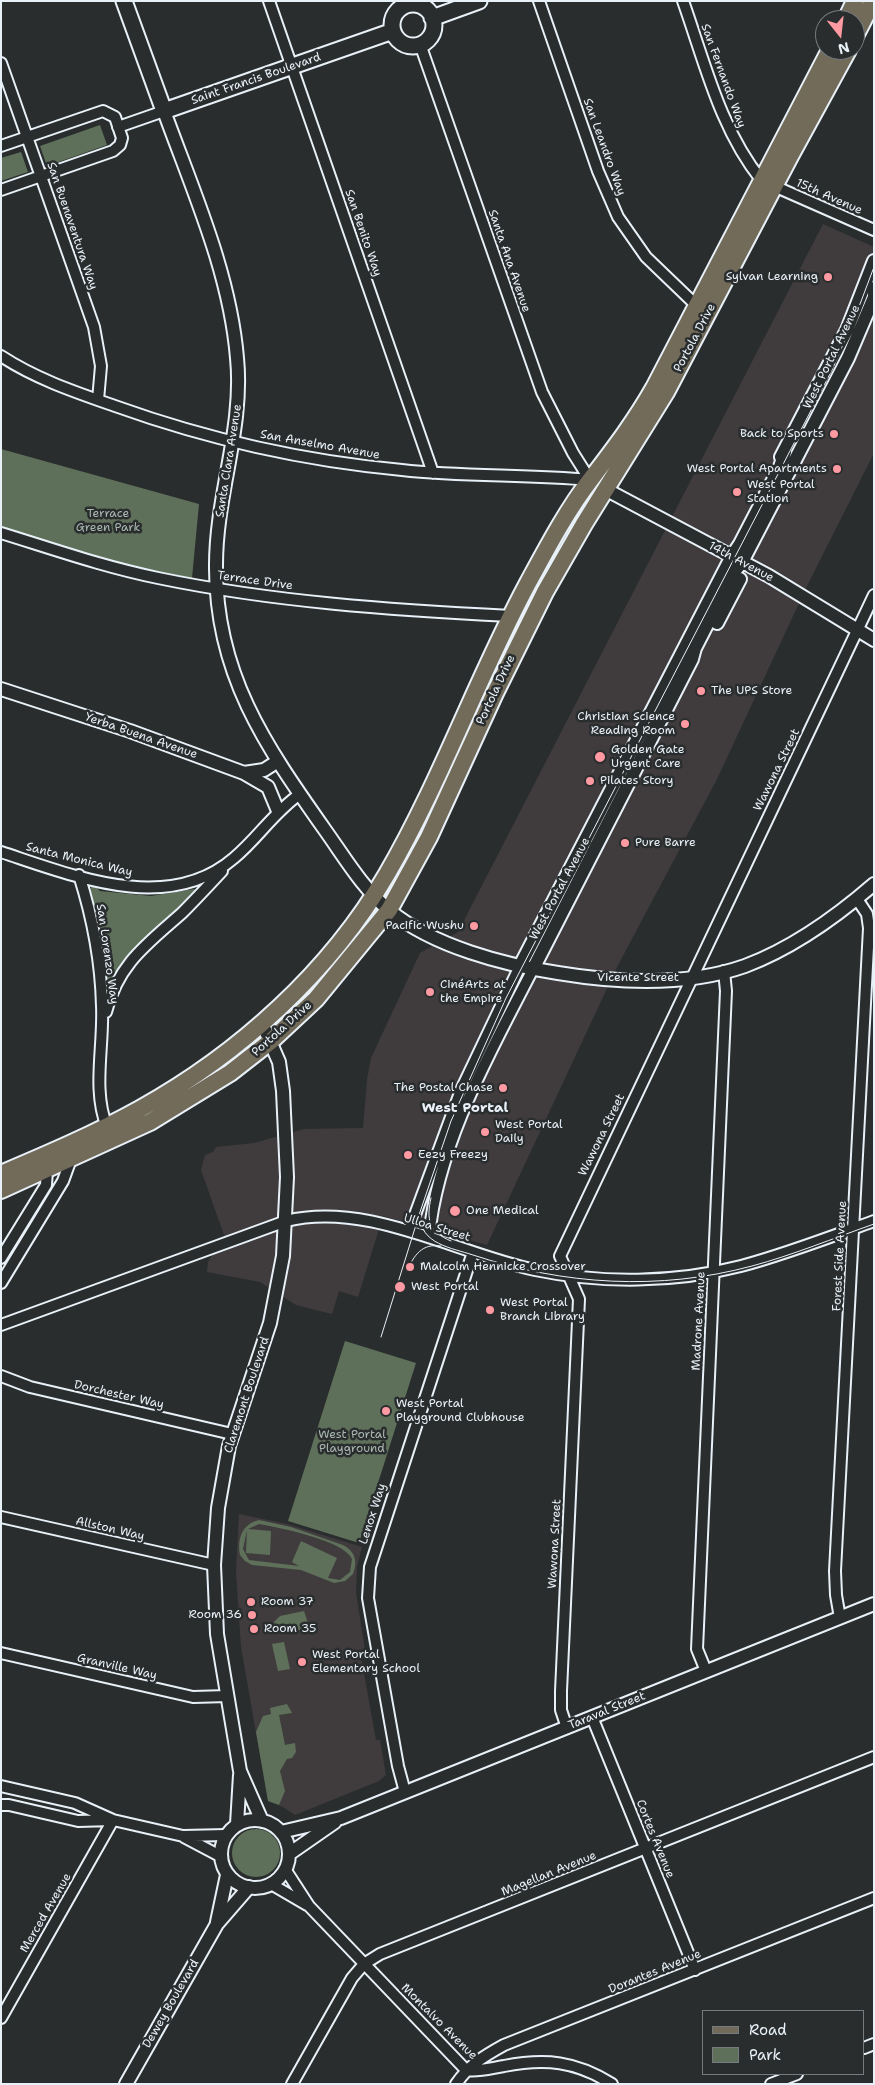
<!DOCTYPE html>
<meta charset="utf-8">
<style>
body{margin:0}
#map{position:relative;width:875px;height:2085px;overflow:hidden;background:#2a2d2e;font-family:"Shantell Sans",sans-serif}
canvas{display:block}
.frame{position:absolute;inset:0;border:2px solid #e8f1f8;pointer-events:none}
.legend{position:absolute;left:702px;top:2010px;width:162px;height:65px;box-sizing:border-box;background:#2a2d2e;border:1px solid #767b7f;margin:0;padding:6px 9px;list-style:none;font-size:15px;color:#e8f1f8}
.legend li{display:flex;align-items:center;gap:10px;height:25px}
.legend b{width:25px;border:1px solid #767b7f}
.north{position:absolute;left:815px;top:10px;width:50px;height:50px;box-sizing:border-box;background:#2a2d2e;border:1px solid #767b7f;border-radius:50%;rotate:164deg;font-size:14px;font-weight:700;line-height:20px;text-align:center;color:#e8f1f8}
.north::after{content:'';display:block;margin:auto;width:18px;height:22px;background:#ff9aa2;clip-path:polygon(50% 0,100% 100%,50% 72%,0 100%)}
</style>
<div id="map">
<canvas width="875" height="2085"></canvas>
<div class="frame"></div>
<ul class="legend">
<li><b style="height:6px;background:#736b5a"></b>Road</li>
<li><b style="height:14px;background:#5e705a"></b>Park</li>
</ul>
<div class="north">N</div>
</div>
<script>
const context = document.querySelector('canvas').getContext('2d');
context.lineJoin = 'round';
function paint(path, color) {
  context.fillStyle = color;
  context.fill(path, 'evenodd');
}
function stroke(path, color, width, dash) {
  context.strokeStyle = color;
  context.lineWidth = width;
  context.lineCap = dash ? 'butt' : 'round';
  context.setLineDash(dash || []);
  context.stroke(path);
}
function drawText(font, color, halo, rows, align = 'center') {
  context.font = font + ' "Shantell Sans",sans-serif';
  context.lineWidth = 5;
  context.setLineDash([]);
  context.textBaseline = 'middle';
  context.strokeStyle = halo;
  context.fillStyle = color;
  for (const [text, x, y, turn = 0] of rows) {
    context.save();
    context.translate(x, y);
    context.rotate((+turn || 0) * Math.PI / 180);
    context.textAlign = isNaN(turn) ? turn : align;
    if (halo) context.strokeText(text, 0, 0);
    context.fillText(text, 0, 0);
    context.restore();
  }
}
paint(new Path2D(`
 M823 224 874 247V453L807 586 717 779 617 967 487 1245 383 1216 358 1297 339 1291 332 1314 296 1305 260 1282 207 1272 208 1262 224 1235 201 1170 205 1155 213 1152 216 1147 254 1143 304 1129 363 1128 367 1080 371 1058 420 953 458 932Z
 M239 1514 287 1524 362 1547 357 1567 356 1593 366 1656 361 1657 376 1740H380L386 1775 379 1781 295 1815 283 1807 268 1801 241 1647 236 1571Z`), '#403c3d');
paint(new Path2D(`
 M100 125 107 145 47 166 40 146Z
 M21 152 28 172 1 181V158Z
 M1 449 199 504 192 578 96 559 1 529Z
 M92 886H95L100 891 151 896 194 889 197 892 109 984 106 982 90 889Z
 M345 1341 416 1363 359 1543 288 1521Z
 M259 1520 291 1527 343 1545C355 1551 358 1561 353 1574L345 1581 334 1583 301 1570 252 1565 245 1561 240 1555C237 1539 242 1524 259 1520ZM259 1524C280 1528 343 1540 352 1559L350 1572 340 1580 328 1578 337 1558 301 1541 292 1562 299 1566 249 1560 243 1549 247 1530 246 1553 270 1555 271 1531 248 1529Z
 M304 1611 310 1629 283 1632 275 1627 274 1622 280 1616Z
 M284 1642 290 1669 278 1671 272 1644Z
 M287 1704 292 1713 279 1715 285 1745 295 1743 296 1752 292 1758 287 1759 280 1771 285 1791 279 1805 268 1801 256 1732 263 1716 271 1714 270 1708Z
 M232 1853a24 24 0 1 1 48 0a24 24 0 1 1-48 0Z`), '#5e705a');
const minor = new Path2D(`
 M269 1 433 473
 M405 1 406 5
 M539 1 598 171 618 217 646 257 697 306
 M683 1C705 63 720 129 762 181
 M420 44 542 392 573 453 590 480
 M1 63 94 327 101 366 98 400
 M118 127 164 111
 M1 146 103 111 115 117 122 138 120 145 113 151 1 190
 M774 186 874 230
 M1 356C36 379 75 392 115 406 207 439 304 461 402 470 464 477 527 474 590 480
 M1 533C53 549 104 567 158 578 274 602 392 610 511 616
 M1 852C74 876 168 915 234 858 258 838 274 812 300 794
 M79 875C92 916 101 963 102 1006 104 1046 92 1090 107 1127
 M106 1012C118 964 147 944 182 913 196 899 209 885 222 871
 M409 1231 461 1090 520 966
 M429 1237C438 1143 491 1051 533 969
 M1 1258 46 1185 47 1170
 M1 1283 63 1181 71 1159
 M1 1325 286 1221C368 1201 455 1253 535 1270 602 1284 675 1283 741 1266 786 1254 830 1237 874 1221
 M1 1376 30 1387 232 1434
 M1 1517 214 1565
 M840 1618 836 1595 835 1571 869 928 867 914 857 899
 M1 1653 193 1697 228 1696
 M706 1671 697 1649 726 991 724 971
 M592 1717 695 1970
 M567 1728 561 1710V1691L579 1299 560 1256 874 595
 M1 1786 75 1803 113 1820 183 1836 226 1835
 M405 1792 398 1766 371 1615 368 1598 370 1567 473 1252
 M1 1805H9L78 1821 112 1820
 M184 1837 220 1856
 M285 1869 309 1906 466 2070C479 2072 491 2068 504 2066 545 2058 576 2061 612 2084
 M271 1884 307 1905
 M1 2018 113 1820
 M864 2048 874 2044
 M292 2084 352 1978 364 1964 380 1954 874 1757
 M456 2084C469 2065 484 2056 504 2045L874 1898
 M771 2084 797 2074`);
const tertiary = new Path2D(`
 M164 111C193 191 230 273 237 358 244 428 216 494 216 565 215 673 265 745 325 830 345 858 363 889 390 911 433 946 504 965 558 973 618 983 688 986 745 966 793 948 836 917 874 884
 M781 457 847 330 874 261
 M605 489 769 576 874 640
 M717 623 740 579
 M1 689 130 731 244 773 264 770 278 761
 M244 773 268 787 278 811
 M520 966 732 556 740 544 780 467 785 452
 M533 969 692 659 695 648 734 572 742 562 848 358 874 297V288
 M262 1023 279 1062 283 1091 287 1177 283 1256 270 1323 229 1446 218 1508 214 1565 217 1634 240 1771 262 1821
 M221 1854a34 34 0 1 1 68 0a34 34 0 1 1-68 0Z
 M237 1824 240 1775
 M281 1832 341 1818 874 1604
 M289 1854 335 1822
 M217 1922 227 1875
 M126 2084 217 1924 249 1887`);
const secondary = new Path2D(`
 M124 1 164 111 393 31
 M392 25a21 21 0 1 1 42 0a21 21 0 1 1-42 0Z
 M432 18 479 1`);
const primary = new Path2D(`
 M846 20 855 1
 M855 36 873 1
 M1 1174C48 1154 95 1134 140 1109 239 1054 330 972 387 874 441 781 477 678 528 583 547 548 567 510 591 479 614 449 636 420 654 388L830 50
 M1 1190 150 1122 230 1073 271 1041 316 999 389 910 429 837 495 693 545 592 584 524 666 392 790 156 848 50`);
stroke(minor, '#e8f1f8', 14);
stroke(tertiary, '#e8f1f8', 16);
stroke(secondary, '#e8f1f8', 19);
stroke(primary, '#e8f1f8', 20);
stroke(minor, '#2a2d2e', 10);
stroke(tertiary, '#2a2d2e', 12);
stroke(secondary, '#2a2d2e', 15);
stroke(primary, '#736b5a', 16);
stroke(new Path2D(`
 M431 1198C426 1220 429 1232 451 1241
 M420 1216C420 1244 452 1248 473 1255 564 1285 659 1291 752 1266 793 1255 834 1238 874 1224
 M407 1271C414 1255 422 1243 441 1246
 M381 1337 420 1212 451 1121 506 998 832 370 857 312 874 267`), '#e8f1f8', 1);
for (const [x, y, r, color] of [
 [828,277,5,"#ff9aa2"],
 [834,434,5,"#ff9aa2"],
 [837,469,5,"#ff9aa2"],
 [737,492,5,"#ff9aa2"],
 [701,691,5,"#ff9aa2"],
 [685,724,5,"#ff9aa2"],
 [600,757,6,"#ff9aa2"],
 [590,781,5,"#ff9aa2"],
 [625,843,5,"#ff9aa2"],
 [474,926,5,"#ff9aa2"],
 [430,992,5,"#ff9aa2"],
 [503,1088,5,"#ff9aa2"],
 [485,1132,5,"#ff9aa2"],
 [408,1155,5,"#ff9aa2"],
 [455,1211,6,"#ff9aa2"],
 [410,1267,5,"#ff9aa2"],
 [400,1287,6,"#ff9aa2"],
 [490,1310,5,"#ff9aa2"],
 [386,1411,5,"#ff9aa2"],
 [251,1602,5,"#ff9aa2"],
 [252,1615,5,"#ff9aa2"],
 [254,1629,5,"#ff9aa2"],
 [302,1662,5,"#ff9aa2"]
]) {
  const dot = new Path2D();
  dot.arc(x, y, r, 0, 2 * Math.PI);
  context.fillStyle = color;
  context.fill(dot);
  stroke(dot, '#2a2d2e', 2);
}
drawText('12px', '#e8f1f8', '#2a2d2e', [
 ["San Fernando Way",723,76,70],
 ["Saint Francis Boulevard",256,79,-19],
 ["San Leandro Way",604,147,70],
 ["15th Avenue",829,197,24],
 ["San Buenaventura Way",72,226,71],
 ["San Benito Way",363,233,71],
 ["Santa Ana Avenue",509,261,71],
 ["Portola Drive",695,338,-62],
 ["West Portal Avenue",832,357,-64],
 ["San Anselmo Avenue",320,445,10],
 ["Santa Clara Avenue",229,461,-81],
 ["14th Avenue",741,562,28],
 ["Terrace Drive",255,581,8],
 ["Portola Drive",496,690,-65],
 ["Yerba Buena Avenue",141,736,19],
 ["Wawona Street",777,770,-64],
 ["Santa Monica Way",79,860,14],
 ["West Portal Avenue",560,889,-62],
 ["San Lorenzo Way",107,954,82],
 ["Vicente Street",638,978],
 ["Portola Drive",282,1029,-42],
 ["Wawona Street",602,1135,-64],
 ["Ulloa Street",437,1228,17],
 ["Forest Side Avenue",840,1256,-87],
 ["Madrone Avenue",699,1321,-87],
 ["Dorchester Way",119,1395,13],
 ["Claremont Boulevard",247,1395,-72],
 ["Lenox Way",373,1514,-72],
 ["Allston Way",110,1529,13],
 ["Wawona Street",555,1544,-87],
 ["Granville Way",117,1667,13],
 ["Taraval Street",607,1711,-22],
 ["Cortes Avenue",655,1839,68],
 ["Magellan Avenue",549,1874,-22],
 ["Merced Avenue",46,1913,-60],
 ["Dorantes Avenue",655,1972,-22],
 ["Dewey Boulevard",171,2004,-60],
 ["Montalvo Avenue",439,2022,45]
]);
drawText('12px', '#e8f1f8', '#2a2d2e', [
 ["Sylvan Learning",818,277,"right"],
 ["Back to Sports",824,434,"right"],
 ["West Portal Apartments",827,469,"right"],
 ["West Portal",747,485],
 ["Station",747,499],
 ["The UPS Store",711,691],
 ["Christian Science",675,717,"right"],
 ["Reading Room",675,731,"right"],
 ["Golden Gate",611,750],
 ["Urgent Care",611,764],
 ["Pilates Story",600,781],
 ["Pure Barre",635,843],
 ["Pacific Wushu",464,926,"right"],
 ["CinéArts at",440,985],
 ["the Empire",440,999],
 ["The Postal Chase",493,1088,"right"],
 ["West Portal",495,1125],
 ["Daily",495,1139],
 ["Eezy Freezy",418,1155],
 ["One Medical",466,1211],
 ["Malcolm Hennicke Crossover",420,1267],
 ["West Portal",411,1287],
 ["West Portal",500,1303],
 ["Branch Library",500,1317],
 ["West Portal",396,1404],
 ["Playground Clubhouse",396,1418],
 ["Room 37",261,1602],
 ["Room 36",242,1615,"right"],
 ["Room 35",264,1629],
 ["West Portal",312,1655],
 ["Elementary School",312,1669]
], 'left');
drawText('12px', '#aab7b1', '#2a2d2e', [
 ["Terrace",108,514],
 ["Green Park",108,528],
 ["West Portal",352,1435],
 ["Playground",352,1449]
]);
drawText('bold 14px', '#e8f1f8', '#2a2d2e', [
 ["West Portal",465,1108]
]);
</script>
